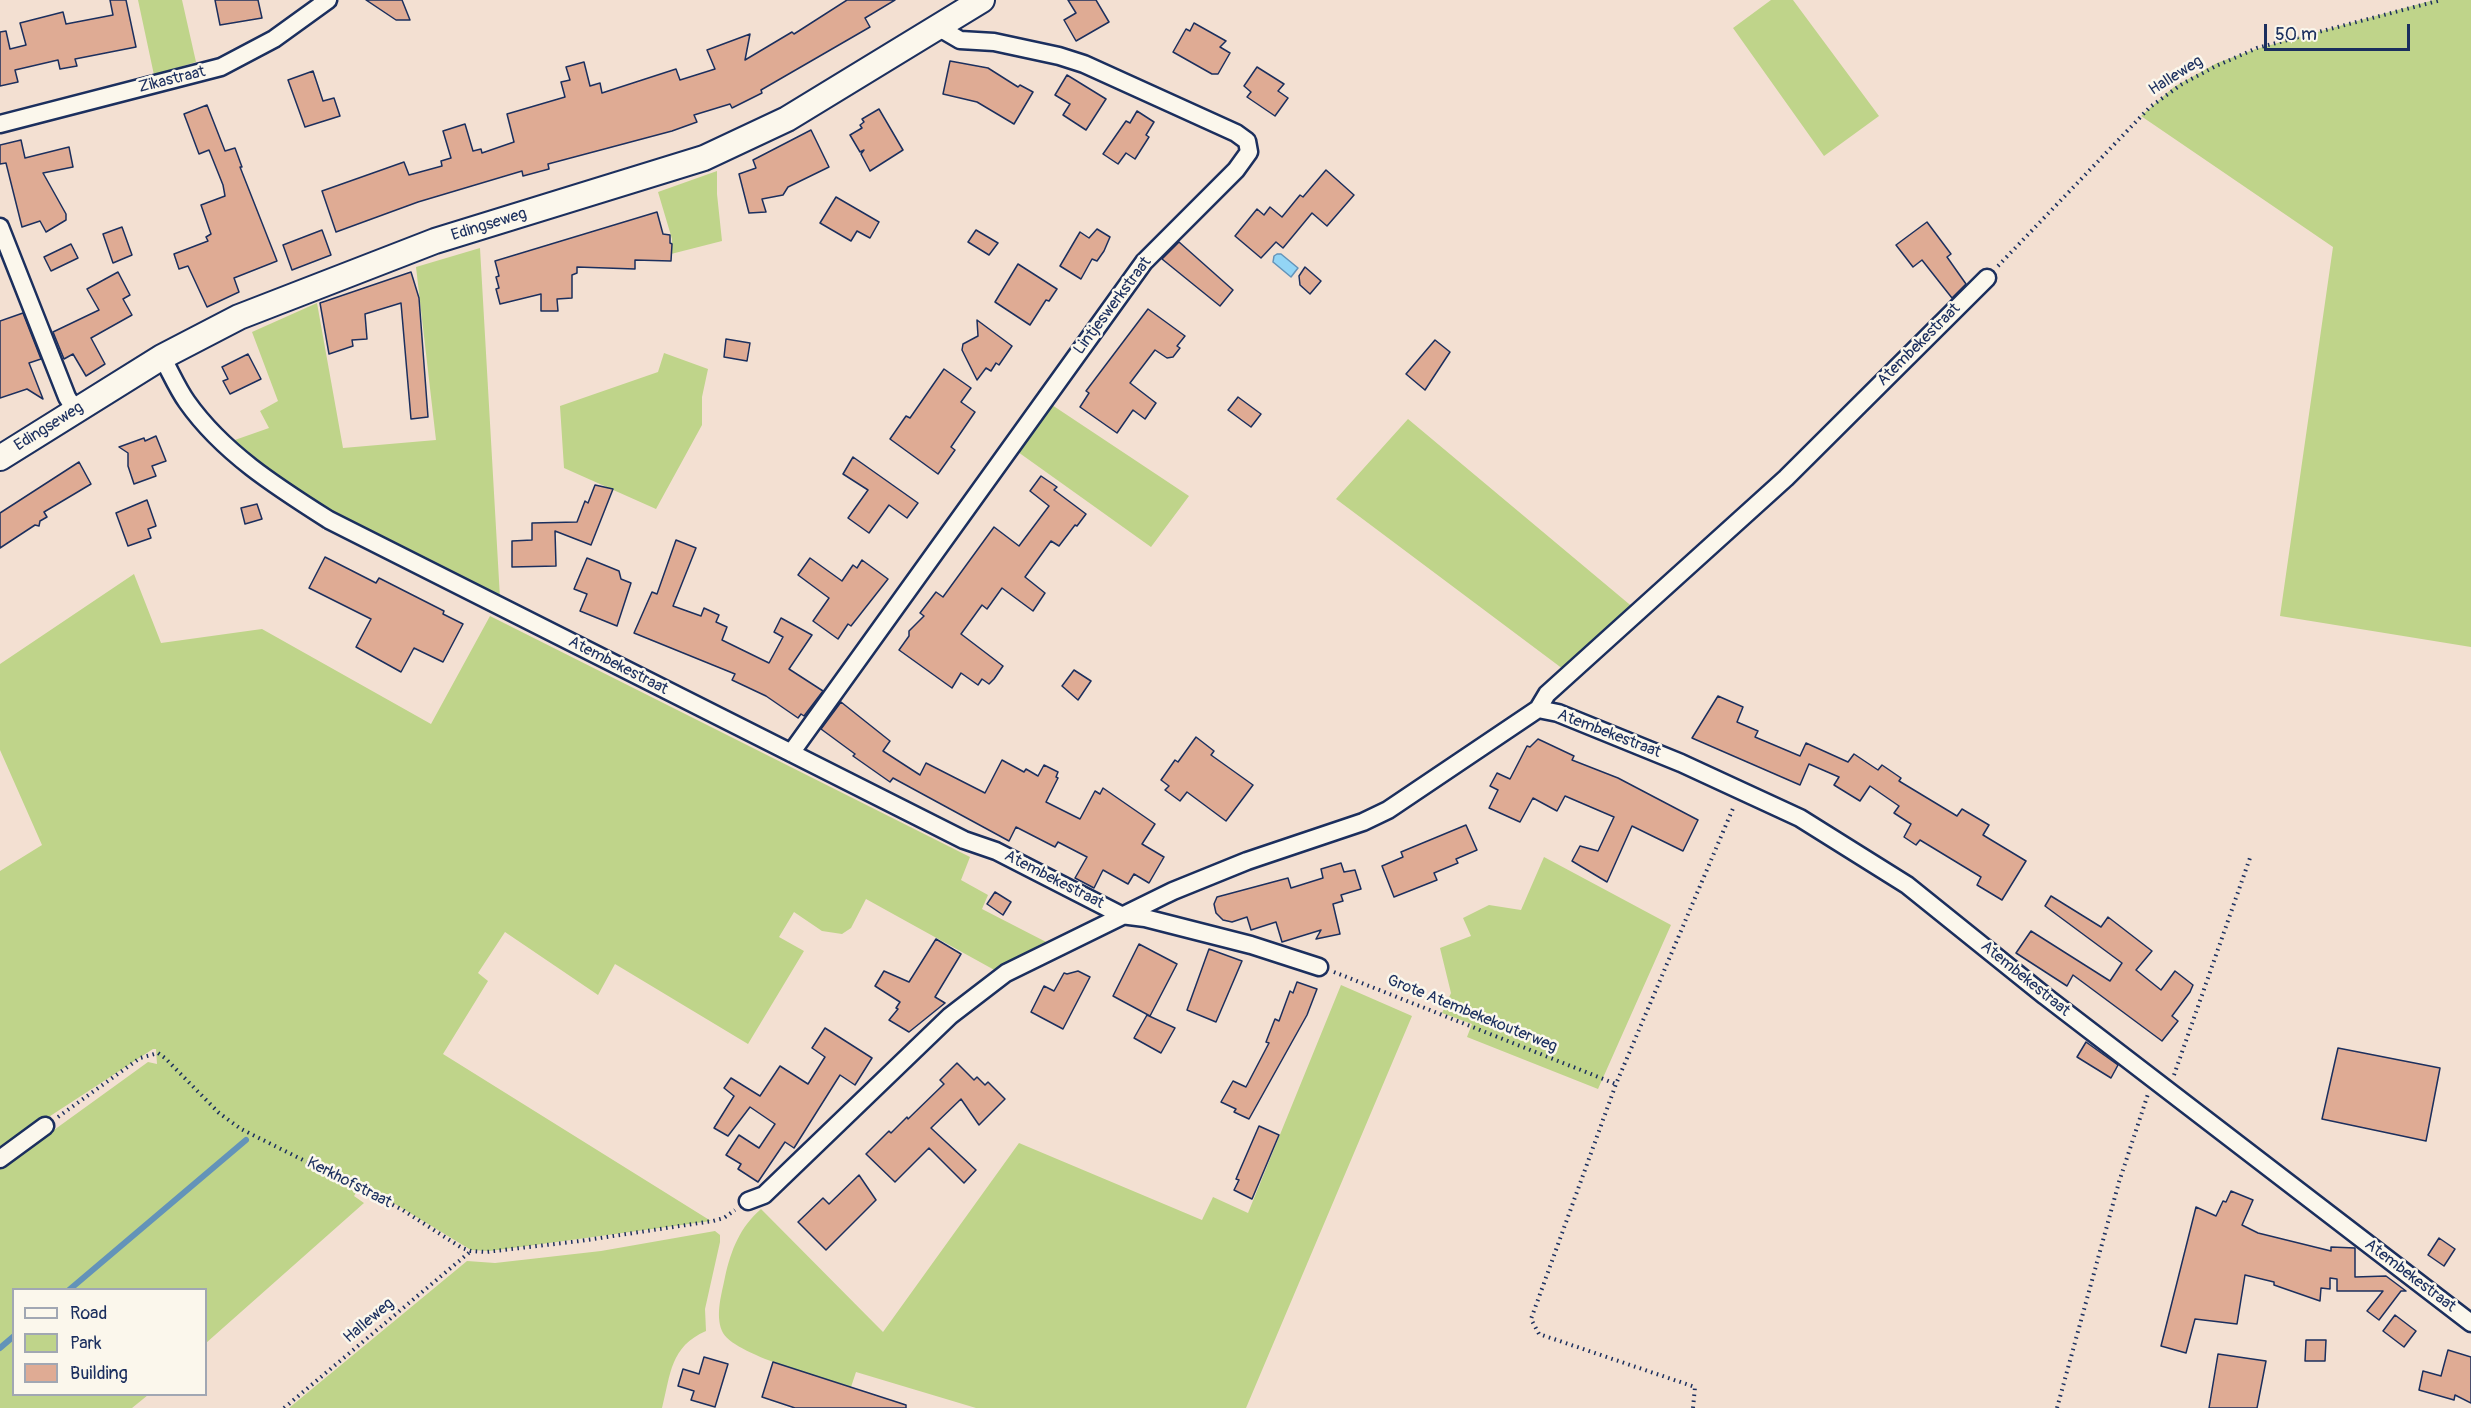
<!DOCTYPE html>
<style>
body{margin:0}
#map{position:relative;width:2471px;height:1408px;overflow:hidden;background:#f3e0d2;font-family:Pangolin,sans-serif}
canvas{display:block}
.legend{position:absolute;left:12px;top:1288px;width:195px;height:108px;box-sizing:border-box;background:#fbf7ec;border:2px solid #a1a7b3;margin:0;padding:8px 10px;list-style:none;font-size:18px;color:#1b2f5e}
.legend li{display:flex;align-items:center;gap:12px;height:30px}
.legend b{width:30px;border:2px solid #a1a7b3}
.scale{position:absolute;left:2264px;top:24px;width:146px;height:27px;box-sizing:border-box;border:3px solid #1b2f5e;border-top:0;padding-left:8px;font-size:18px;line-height:21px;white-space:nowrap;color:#1b2f5e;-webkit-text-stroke:4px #fbf7ec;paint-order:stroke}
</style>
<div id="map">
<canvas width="2471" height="1408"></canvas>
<ul class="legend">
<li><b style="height:8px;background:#fbf7ec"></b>Road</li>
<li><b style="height:16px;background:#bfd48a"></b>Park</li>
<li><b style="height:16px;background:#dfab94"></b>Building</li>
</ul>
<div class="scale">50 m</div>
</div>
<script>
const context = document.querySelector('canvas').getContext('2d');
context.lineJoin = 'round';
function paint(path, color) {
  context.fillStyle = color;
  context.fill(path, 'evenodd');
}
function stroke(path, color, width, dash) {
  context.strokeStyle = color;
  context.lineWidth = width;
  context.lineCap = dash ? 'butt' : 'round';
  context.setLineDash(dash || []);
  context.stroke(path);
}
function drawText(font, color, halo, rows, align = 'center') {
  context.font = font + ' Pangolin,sans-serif';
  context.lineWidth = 5;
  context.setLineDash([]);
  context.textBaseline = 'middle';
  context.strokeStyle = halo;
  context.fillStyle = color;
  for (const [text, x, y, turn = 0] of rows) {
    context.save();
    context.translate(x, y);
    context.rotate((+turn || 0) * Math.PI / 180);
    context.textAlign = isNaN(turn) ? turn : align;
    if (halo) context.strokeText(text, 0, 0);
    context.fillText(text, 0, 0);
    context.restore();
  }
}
paint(new Path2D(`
 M138 0H182L196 62 154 75Z
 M1771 0H1793L1879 116 1824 156 1733 28Z
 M2434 0H2471V647L2280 616 2333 247 2141 116 2174 87 2217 63 2256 49Z
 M717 171V194L722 241 671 254 672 239 658 192Z
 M480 248 500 598 319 505 268 474 232 441 269 428 260 411 278 401 252 332 317 303 343 448 436 440 416 267Z
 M664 353 708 369 702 397V425L656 509 564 468 560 406 658 372Z
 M1052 405 1189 496 1151 547 1018 452Z
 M1408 419 1635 609 1567 672 1336 499Z
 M134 574 161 643 262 629 431 724 490 616 970 857 961 880 988 895 982 909 1052 945 998 972 866 899 851 928 842 934 822 931 794 912 779 937 804 951 748 1044 615 964 598 995 505 932 478 973 488 981 443 1054 711 1221 490 1251 471 1250 362 1184 354 1196 364 1203 206 1343V1290H14V1394L148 1395 132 1408H0V1169L148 1062 157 1064 156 1049H153L41 1122 0 1153V871L42 845 0 750V664Z
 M1544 857 1671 925 1598 1089 1467 1037 1472 1024 1442 1013 1451 993 1440 948 1471 936 1463 918 1489 905 1521 910Z
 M1341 985 1412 1016 1246 1408H976L856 1372 851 1387C825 1378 732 1355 722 1331 715 1314 722 1293 725 1277 731 1250 740 1227 761 1209L883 1332 1019 1143 1202 1220 1213 1197 1248 1213Z
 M715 1231 720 1235V1242L705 1309 706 1331C670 1347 671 1373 662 1408H289L467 1261 495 1263 601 1251Z`), '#bfd48a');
const water = new Path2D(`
 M1277 254H1281L1298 268 1291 277 1273 262 1274 256Z`);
paint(water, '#93d5f5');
stroke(water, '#6393b9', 1.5);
stroke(new Path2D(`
 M69 1290 246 1140
 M0 1348 14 1336`), '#6393b9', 6);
const building = new Path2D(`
 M110 0H126L136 47 75 59 77 66 60 69 58 60 15 70 18 82 0 86V32L6 31 10 49 26 45 20 23 63 12 66 24 113 15Z
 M215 0H258L262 18 220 25Z
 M366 0H402L410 20H396Z
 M847 0H895L865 18 870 27 761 90 762 93 732 108 730 104 694 115 697 122 672 131 548 164 549 169 523 176 522 171 418 202 336 232 322 191 404 162 409 175 442 166 441 161 451 158 443 131 465 124 473 151 481 149 482 153 514 142 507 114 565 97 561 82 570 80 566 67 584 62 590 86 600 83 602 93 676 69 680 80 715 69 707 50 750 34 745 60 792 32 794 34Z
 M1068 0H1096L1109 22 1076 41 1064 20 1076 13Z
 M1194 23 1226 41 1220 47 1230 53 1218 74H1212L1173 52 1186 29 1190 31Z
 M950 61 988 68 1018 87 1020 85 1033 92 1014 124 977 102 943 94Z
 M1257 67 1284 84 1278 91 1288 98 1275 116 1247 97 1251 92 1244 86Z
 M313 71 323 101 334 98 340 116 305 127 288 80Z
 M1067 75 1106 99 1086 130 1063 115 1070 104 1055 95Z
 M207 105 225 151 235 148 242 167H240L277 261 234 278 239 292 207 307 188 266 179 269 174 254 208 241 206 237 211 234 201 205 225 196 223 185 209 150 199 154 184 114Z
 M879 109 903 150 870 171 861 154 864 150 860 152 850 135 862 128 860 125 864 122 862 119Z
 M1137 111 1154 122 1146 135 1149 137 1135 159 1126 153 1118 164 1103 154 1126 121 1130 123Z
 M811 130 829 167 788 187 783 195 762 199 766 212 749 213 739 174 756 168 753 160Z
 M21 140 25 158 69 147 73 167 43 173 66 214V220L46 232 40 221 22 227 6 163 0 164V145Z
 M1326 170 1354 195 1327 226 1312 213 1283 248 1276 242 1261 258 1235 236 1257 209 1264 215 1270 207 1282 217 1300 195 1303 197Z
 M836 197 879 222 870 238 857 231 851 241 820 223Z
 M657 212 663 234 670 235V243L672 244 671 261 635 260V269L577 267V273L572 275V298L557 299 558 311H541V294L500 304 496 289 499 288 496 277 499 276 495 261Z
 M1927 222 1951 254 1947 257 1966 284 1952 298 1922 260 1913 267 1896 245Z
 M122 227 132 255 113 263 103 234Z
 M1097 229 1110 237 1104 251 1097 261 1092 259 1081 279 1060 266 1080 232 1089 238Z
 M322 230 331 255 292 270 283 245Z
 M976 230 998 243 989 255 968 242Z
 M1179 242 1233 290 1220 306 1162 259Z
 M71 244 78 258 51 271 44 257Z
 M1018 264 1057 289 1049 301 1046 300 1030 325 995 302Z
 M1305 267 1321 281 1310 294 1300 285 1299 276Z
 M118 272 130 295 123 299 132 315 91 338 105 364 86 376 73 354 64 359 53 332 99 310 87 289Z
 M411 272 419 298 428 417 411 419 401 303 365 314 367 339 352 340 353 346 329 354 320 303Z
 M1148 309 1185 336 1177 346 1180 348 1173 357 1167 358 1155 350 1130 383 1156 403 1145 419 1133 410 1117 433 1080 407 1089 393 1086 391Z
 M23 313 41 359 29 363 43 399 27 389 0 398V321Z
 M977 320 1012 346 999 365 996 363 991 371 986 368 977 380 962 350 963 344 978 336Z
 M726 339 750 343 747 361 724 357Z
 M1435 340 1450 352 1425 390 1406 374Z
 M248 354 261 379 230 394 223 381 228 379 222 367Z
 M944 369 971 388 961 402 975 412 951 447 955 450 938 474 890 439 906 416 910 418Z
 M1238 397 1261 414 1251 427 1228 410Z
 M156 436 166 461 152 466 156 476 134 484 128 466V453L119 447 144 438 145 441Z
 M853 457 918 503 907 518 889 505 869 533 848 518 868 490 843 474Z
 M79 462 91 484 44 512 47 517 40 521 39 526 35 525 0 548V513Z
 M1041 476 1057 487 1054 490 1086 514 1077 526 1075 525 1059 546 1051 541 1025 577 1045 593 1033 611 1002 588 987 609 982 605 961 634 1003 666 994 679 989 684 982 679 978 685 961 673 952 688 899 650 909 636V631L924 616 920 613 936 592 943 597 994 527 1019 546 1049 506 1030 491Z
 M595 485 613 489 591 545 555 531 556 566 512 567V541L532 540V523L577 522 585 501 588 503Z
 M147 500 156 526 148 529 151 538 128 546 116 513Z
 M257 504 262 519 245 524 241 508Z
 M676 540 696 548 673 606 701 616 704 608 719 615 716 622 727 627 722 640 769 663 783 637 774 632 781 618 812 635 789 669 823 691 804 716 801 714 798 718 766 696 732 680 735 674 634 633 652 592 657 594Z
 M325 557 376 583 379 578 444 611 443 614 463 624 443 662 414 648 401 672 356 647 371 619 309 588Z
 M587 558 619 571 621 579 631 583 617 626 580 611 587 594 574 589Z
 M810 558 842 581 853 565 857 568 862 560 888 579 851 626 848 624 838 639 813 621 829 598 798 575Z
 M1074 670 1091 681 1078 700 1062 686Z
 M1718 696 1743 707 1737 722 1758 731 1755 737 1800 756 1806 743 1848 762 1854 754 1878 770 1882 765 1901 778 1899 781 1957 816 1962 809 1989 825 1983 835 2026 861 2002 900 1977 885 1981 877 1920 840 1916 845 1904 837 1911 824 1894 813 1899 806 1870 786 1860 801 1834 785 1839 777 1809 764 1800 785 1692 738Z
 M841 702 890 741 883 751 920 775 926 763 985 793 1002 760 1024 772 1026 769 1038 776 1044 765 1058 772 1056 777 1058 778 1046 802 1080 819 1095 791 1100 794 1103 788 1155 824 1142 844 1164 857 1149 883 1134 874 1128 884 1103 870 1094 888 1075 878 1087 857 1058 842 1055 847 1016 827 1009 841 893 778 890 782 853 756 855 754 821 729Z
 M1196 737 1214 751 1211 755 1253 785 1226 821 1187 792 1180 801 1165 790 1169 786 1161 780 1175 760 1178 762Z
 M1538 739 1574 756 1572 760 1618 778 1698 820 1683 851 1632 826 1607 882 1572 861 1580 846 1598 851 1614 817 1565 796 1557 811 1533 798 1520 822 1489 808 1498 790 1490 786 1497 773 1510 779 1527 746 1530 747Z
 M1466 825 1477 850 1456 859 1458 863 1434 873 1437 880 1394 897 1382 866 1403 857 1401 852Z
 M1341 863 1344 872 1355 870 1361 889 1341 895 1343 901 1333 904 1340 934 1316 939 1321 930 1282 942 1276 922 1251 930 1247 917 1232 922 1223 920 1216 913 1214 904 1217 897 1288 878 1291 888 1323 878 1321 869Z
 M995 892 1011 902 1003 915 987 904Z
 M2051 896 2101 927 2108 917 2152 951 2136 970 2161 990 2175 971 2193 985 2190 992 2172 1016 2178 1021 2162 1041 2073 975 2067 986 2016 953 2031 931 2110 981 2122 963 2045 906Z
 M936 939 961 954 935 997 945 1003 909 1032 889 1020 898 1009 896 1008 900 1002 875 986 884 971 909 982Z
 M1139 944 1177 964 1150 1016 1113 996Z
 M1209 949 1242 961 1216 1022 1187 1010Z
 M1078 971 1090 977 1063 1029 1031 1012 1044 986 1054 991 1064 973 1067 974Z
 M1297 982 1317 989 1307 1015 1249 1119 1234 1112 1236 1109 1221 1102 1233 1081 1246 1087 1269 1043 1266 1042 1275 1019 1279 1021 1290 991 1293 993Z
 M1147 1015 1175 1028 1161 1053 1134 1038Z
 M825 1028 872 1058 855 1085 840 1075 794 1148 785 1142 758 1182 738 1169 741 1164 726 1155 739 1135 759 1148 775 1124 750 1107 728 1136 714 1128 734 1096 724 1088 731 1078 760 1096 780 1066 808 1084 825 1057 812 1048Z
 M2086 1042 2118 1065 2111 1078 2077 1057Z
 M2338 1048 2440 1068 2426 1141 2322 1119Z
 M957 1063 974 1080 977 1077 985 1085 988 1082 1005 1099 979 1125 961 1099 931 1128 976 1170 964 1183 929 1148 895 1182 866 1154 889 1131 891 1133 907 1117 908 1119 944 1084 940 1080Z
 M1259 1126 1279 1135 1252 1199 1234 1190 1239 1180 1236 1179Z
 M859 1175 876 1200 826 1250 798 1222 823 1198 829 1204Z
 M2231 1191 2253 1200 2242 1225 2258 1233 2331 1251V1247L2355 1248V1277L2386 1276 2406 1291H2401L2379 1320 2367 1311 2383 1291H2337V1279L2330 1278V1289L2321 1288 2320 1301 2274 1285V1282L2245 1275 2237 1324 2195 1319 2186 1353 2161 1346 2196 1207 2216 1216 2223 1201 2226 1202Z
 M2439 1238 2455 1249 2444 1266 2428 1255Z
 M2395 1315 2416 1331 2404 1347 2383 1331Z
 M2306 1340H2326L2325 1361H2305Z
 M2448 1350 2471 1357V1403L2455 1395 2454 1400 2419 1390 2423 1371 2441 1376Z
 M2218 1354 2266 1361 2257 1408H2209Z
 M704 1357 728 1364 715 1407 691 1400 694 1391 678 1386 683 1369 699 1374Z
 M773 1362 906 1405V1408H795L762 1397Z`);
paint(building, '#dfab94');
stroke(building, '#1b2f5e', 1.5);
const street = new Path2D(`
 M0 124 221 67 274 39 328 0
 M0 227 67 397 75 410
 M162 357C170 371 177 388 187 402 223 453 277 487 329 520L964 840 996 851 1121 915 1145 918 1251 945 1319 967
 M1538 709 1558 713 1681 763 1800 818 1907 885 2045 996 2471 1323
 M791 753 1144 262 1236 170 1249 152 1247 141 1236 133 1084 64 1059 56 994 42 960 40 936 26
 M0 1159 45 1126
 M748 1201 764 1195 950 1016 1006 973 1173 891 1247 861 1363 822 1388 810 1538 709 1547 694 1786 478 1987 278`);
const secondary = new Path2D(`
 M0 458 162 357 239 317 435 241 704 158 787 119 982 0`);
stroke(street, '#1b2f5e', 21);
stroke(secondary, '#1b2f5e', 28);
stroke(new Path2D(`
 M1998 266 2150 107 2182 84 2216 66 2257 48 2441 0
 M1334 972 1616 1084
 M2174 1075 2251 855
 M58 1117 140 1058 158 1053 165 1058 219 1113 241 1129 401 1209 462 1248 471 1251 486 1252 580 1241 713 1221 724 1218 735 1210
 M284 1408 471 1251
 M1693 1408 1695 1387 1539 1334 1531 1319 1616 1084 1734 806
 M2057 1408 2119 1182 2148 1094`), '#1b2f5e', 4, [1.5, 4.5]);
stroke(street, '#fbf7ec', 16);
stroke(secondary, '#fbf7ec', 24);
drawText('16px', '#1b2f5e', '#fbf7ec', [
 ["Halleweg",2176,76,-32],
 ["Zikastraat",172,80,-14],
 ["Edingseweg",489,225,-17],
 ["Lintjeswerkstraat",1113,306,-53],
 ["Atembekestraat",1919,345,-45],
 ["Edingseweg",49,427,-32],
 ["Atembekestraat",618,666,27],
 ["Atembekestraat",1609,734,21],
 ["Atembekestraat",1054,880,27],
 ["Atembekestraat",2025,979,39],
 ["Grote Atembekekouterweg",1472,1014,22],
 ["Kerkhofstraat",349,1183,27],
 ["Atembekestraat",2410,1276,37],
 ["Halleweg",369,1321,-40]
]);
</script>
